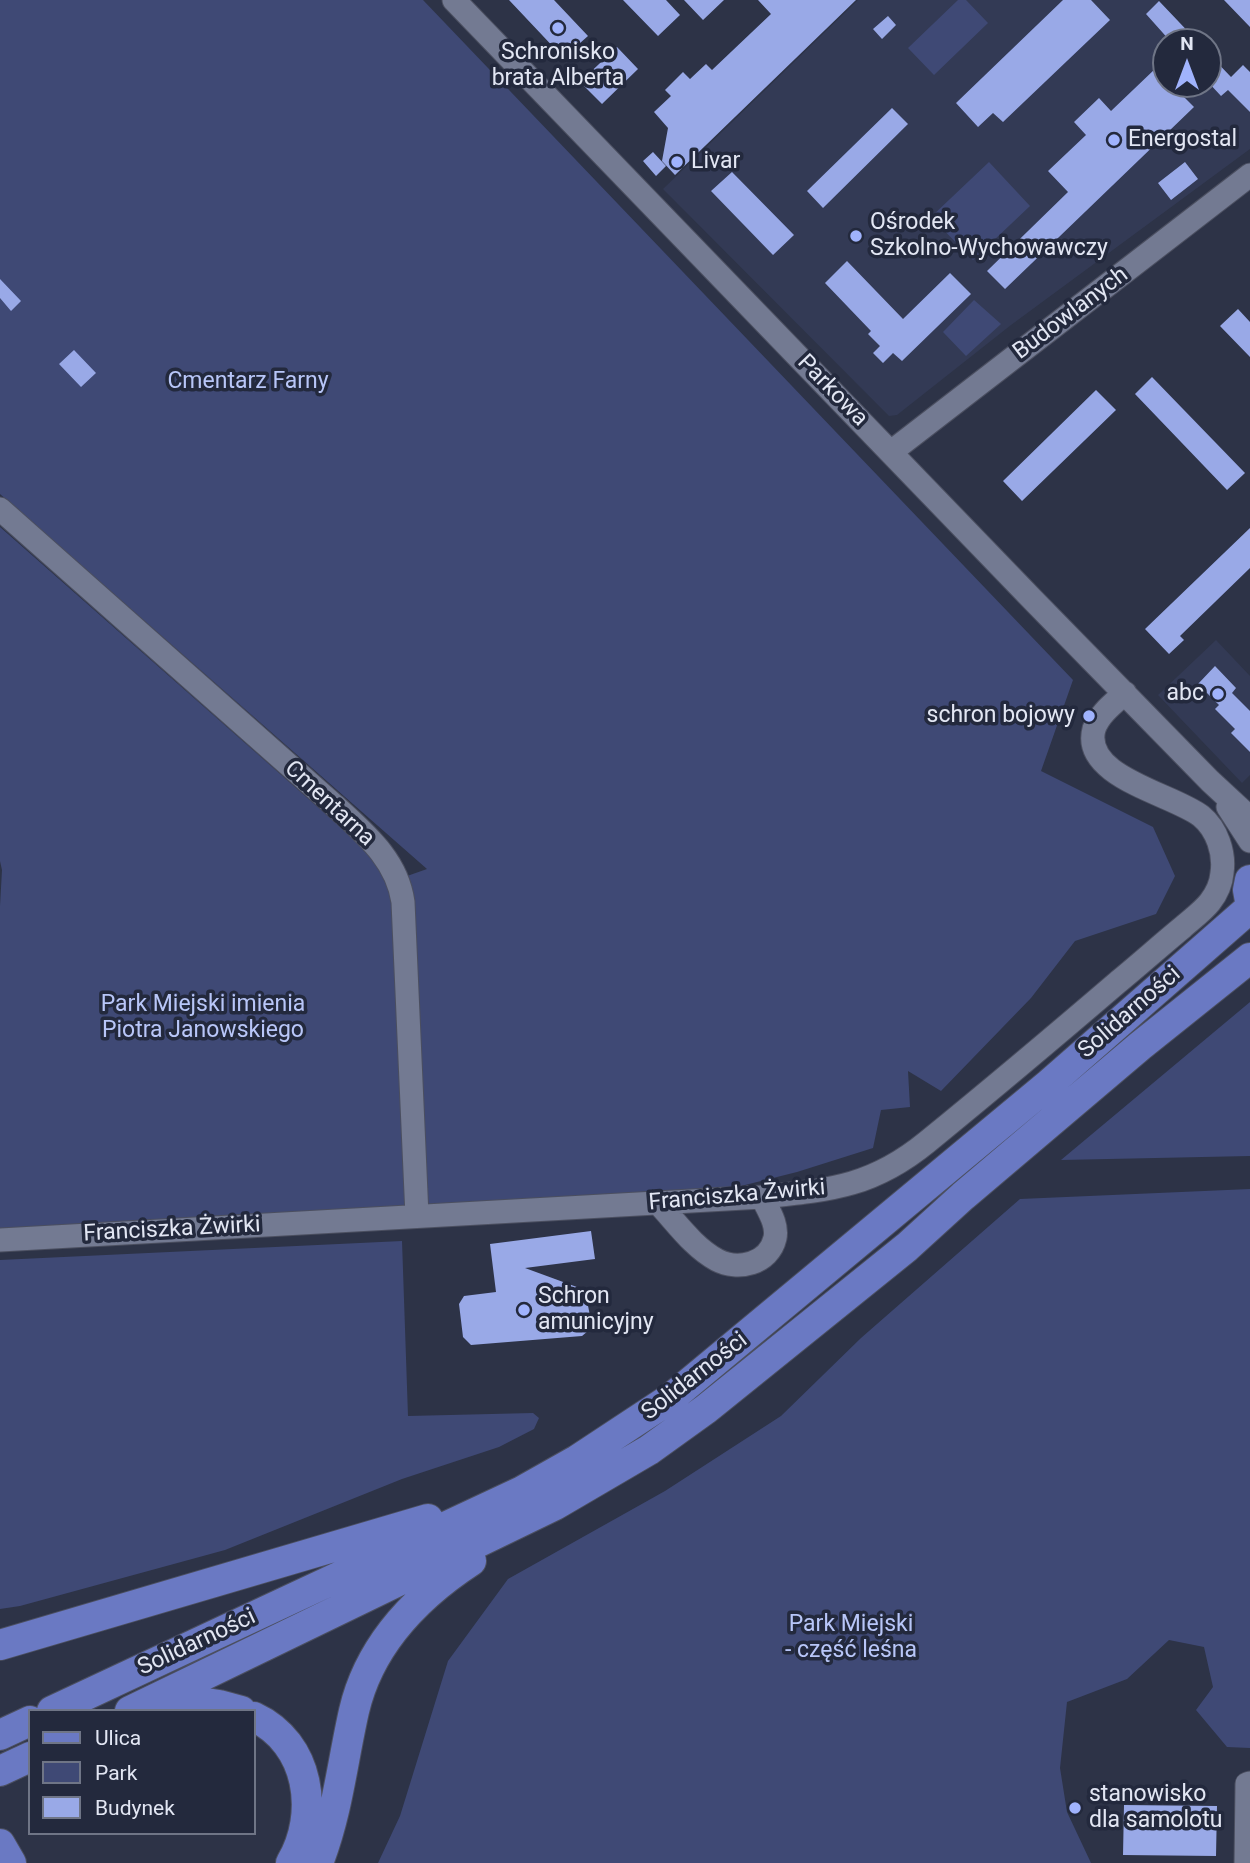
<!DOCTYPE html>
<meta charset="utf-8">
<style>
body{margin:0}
#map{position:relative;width:1250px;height:1863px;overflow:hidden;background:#2d3347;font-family:Roboto,sans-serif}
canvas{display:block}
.legend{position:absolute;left:28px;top:1709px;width:228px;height:126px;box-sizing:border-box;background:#23293d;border:2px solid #6f7586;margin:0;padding:9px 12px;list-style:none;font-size:21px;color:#e2e6f3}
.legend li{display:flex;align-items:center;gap:14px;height:35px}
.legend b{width:35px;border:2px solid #6f7586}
.north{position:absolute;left:1152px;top:28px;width:70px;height:70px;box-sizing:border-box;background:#23293d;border:2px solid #6f7586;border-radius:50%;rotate:0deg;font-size:19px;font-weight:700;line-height:28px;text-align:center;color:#e2e6f3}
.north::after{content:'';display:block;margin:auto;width:24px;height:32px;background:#a0b3fd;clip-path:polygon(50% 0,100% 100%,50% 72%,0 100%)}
</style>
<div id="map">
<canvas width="1250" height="1863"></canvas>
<ul class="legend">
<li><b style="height:9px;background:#6a79c3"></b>Ulica</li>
<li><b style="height:19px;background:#3f4975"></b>Park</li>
<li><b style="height:19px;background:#99a9e7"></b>Budynek</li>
</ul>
<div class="north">N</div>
</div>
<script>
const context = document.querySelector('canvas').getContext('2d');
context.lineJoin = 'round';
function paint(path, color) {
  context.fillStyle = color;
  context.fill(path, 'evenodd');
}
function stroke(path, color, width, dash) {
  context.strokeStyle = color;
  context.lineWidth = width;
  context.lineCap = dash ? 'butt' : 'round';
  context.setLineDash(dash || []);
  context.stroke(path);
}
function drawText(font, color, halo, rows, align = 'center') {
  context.font = font + ' Roboto,sans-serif';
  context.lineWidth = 7;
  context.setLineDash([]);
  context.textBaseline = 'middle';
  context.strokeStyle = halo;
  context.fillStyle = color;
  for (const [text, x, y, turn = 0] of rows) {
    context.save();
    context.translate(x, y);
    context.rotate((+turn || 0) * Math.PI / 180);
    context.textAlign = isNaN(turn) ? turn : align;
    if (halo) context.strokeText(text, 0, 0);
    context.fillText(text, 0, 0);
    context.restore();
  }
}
paint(new Path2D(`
 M858 0H1158L1197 42H1166V84H1208V55L1250 100V149L1011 325 897 415 889 416 663 189Z
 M1216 640 1250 676V775L1242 783 1158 695Z`), '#333a55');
paint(new Path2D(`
 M0 0H423L1073 680 1041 771 1153 827 1175 876 1156 914 1075 941 1031 998 941 1091 908 1071 910 1107 881 1110 873 1148 797 1172 725 1190 0 1234V906L2 870 0 861V527L363 847 393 881 427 869 0 494Z
 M958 0H966L988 23 934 75 908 48Z
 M989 162 1030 206 973 260 931 217Z
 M974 300 1001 324 966 356 943 332Z
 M1250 1001V1156L1061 1160 1250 1002Z
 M1250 1189V1748L1227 1747 1196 1710 1213 1687 1204 1647 1169 1640 1127 1679 1067 1702 1060 1768 1067 1812 1091 1863H378L400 1816 448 1661 508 1579 665 1491 781 1416 861 1338 1020 1199Z
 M402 1241 408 1416 533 1413 539 1418 534 1429 499 1447 402 1479 225 1550 20 1606 0 1609V1260Z`), '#3f4975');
paint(new Path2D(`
 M509 0H554L588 36 571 51 567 46 559 53Z
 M623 0H666L680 15 658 36Z
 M684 0H724L703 20Z
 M758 0H856L675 175 662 161 668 128 654 112 671 96 665 90 683 72 690 79 706 64 712 70 771 14Z
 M1063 0H1091L1110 20 1003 122 993 113 978 127 956 103Z
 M1224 0H1250V27Z
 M1159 1 1198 42H1171L1146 14Z
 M888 16 896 25 882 39 873 29Z
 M617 47 638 69 602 104 580 82Z
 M1208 53 1231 77 1243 65 1250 72V112L1228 90 1221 96 1208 82Z
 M1156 68 1166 79V84H1171L1194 107 1005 289 987 271 1068 192 1048 171 1086 135 1074 122 1099 98 1111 111Z
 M892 108 908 124 823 208 807 191Z
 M653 152 666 166 656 176 643 161Z
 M1185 162 1198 179 1171 200 1158 183Z
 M732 172 794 235 773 255 711 191Z
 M847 261 903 319 950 273 971 294 902 361 893 353 883 363 873 353 880 346 868 334 871 331 825 283Z
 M0 279 21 301 11 311 0 298Z
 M1238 309 1250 322V357L1220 326Z
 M74 350 96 373 81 387 59 364Z
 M1152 377 1245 473 1227 490 1135 394Z
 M1096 390 1116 410 1022 501 1003 481Z
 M1250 528V568L1180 636 1184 640 1169 654 1145 629Z
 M1215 666 1236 688 1232 693 1250 711V752L1231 733 1235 729 1215 709 1219 705 1198 684Z
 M591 1231 595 1259 525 1268 585 1290 590 1316 588 1331 582 1336 471 1345 463 1337 459 1304 464 1296 496 1292 490 1244Z
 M1124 1805 1217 1806 1216 1856 1123 1855Z`), '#99a9e7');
const minor = new Path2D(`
 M454 0 1033 600 1210 781 1250 818
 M891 452 1250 175
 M0 509 334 805C364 833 397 859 403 902L417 1216
 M1228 807 1250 841
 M658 1203C676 1222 693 1247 717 1260 738 1271 769 1264 775 1238 778 1224 768 1210 762 1197
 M0 1240 762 1197C830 1190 872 1187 927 1142 992 1089 1055 1036 1118 982 1140 964 1161 945 1183 927 1192 919 1203 911 1210 902 1217 893 1221 885 1222 873 1225 853 1217 829 1201 816 1173 794 1081 777 1094 729 1099 714 1114 703 1125 693
 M1246 1863 1247 1784 1250 1783`);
const major = new Path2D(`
 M1250 880 1248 890 1250 901
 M0 1645 428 1519
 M161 1696 219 1705 241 1711
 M52 1711 522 1491 577 1460 671 1398 1049 1084 1250 908
 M130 1711 555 1505 649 1450 706 1409 907 1247 963 1196 1140 1046 1250 958
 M254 1717C310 1743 320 1814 291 1863
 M0 1735 30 1721
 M0 1771 30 1757
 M0 1844 11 1863
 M318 1863C338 1811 342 1764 354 1711 369 1646 416 1597 471 1561`);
stroke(minor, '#4b4f60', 25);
stroke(major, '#4b4f60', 32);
stroke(minor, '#737a92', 23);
stroke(major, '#6a79c3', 30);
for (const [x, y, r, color] of [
 [558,28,7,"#a0b3fd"],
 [1114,140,7,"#a0b3fd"],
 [677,162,7,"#a0b3fd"],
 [856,236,7,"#a0b3fd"],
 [1218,694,7,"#a0b3fd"],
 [1089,716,7,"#a0b3fd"],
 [524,1310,7,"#a0b3fd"],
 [1075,1808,7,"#a0b3fd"]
]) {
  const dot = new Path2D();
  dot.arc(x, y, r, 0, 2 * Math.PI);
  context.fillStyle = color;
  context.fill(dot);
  stroke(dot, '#23293d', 2.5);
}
drawText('23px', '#e2e6f3', '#23293d', [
 ["Schronisko",558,53,"center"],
 ["brata Alberta",558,79,"center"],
 ["Energostal",1128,140],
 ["Livar",691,162],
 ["Ośrodek",870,223],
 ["Szkolno-Wychowawczy",870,249],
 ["abc",1204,694,"right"],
 ["schron bojowy",1075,716,"right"],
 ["Schron",538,1297],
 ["amunicyjny",538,1323],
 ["stanowisko",1089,1795],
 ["dla samolotu",1089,1821]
], 'left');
drawText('23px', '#e2e6f3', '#23293d', [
 ["Budowlanych",1071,314,-37],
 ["Parkowa",832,391,46],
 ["Cmentarna",329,804,43],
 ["Solidarności",1130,1013,-41],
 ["Franciszka Żwirki",737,1196,-5],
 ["Franciszka Żwirki",172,1230,-3],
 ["Solidarności",695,1377,-38],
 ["Solidarności",197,1643,-25]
]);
drawText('23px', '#b8c6f8', '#23293d', [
 ["Cmentarz Farny",248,382],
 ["Park Miejski imienia",203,1005],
 ["Piotra Janowskiego",203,1031],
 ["Park Miejski",851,1625],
 ["- część leśna",851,1651]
]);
</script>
